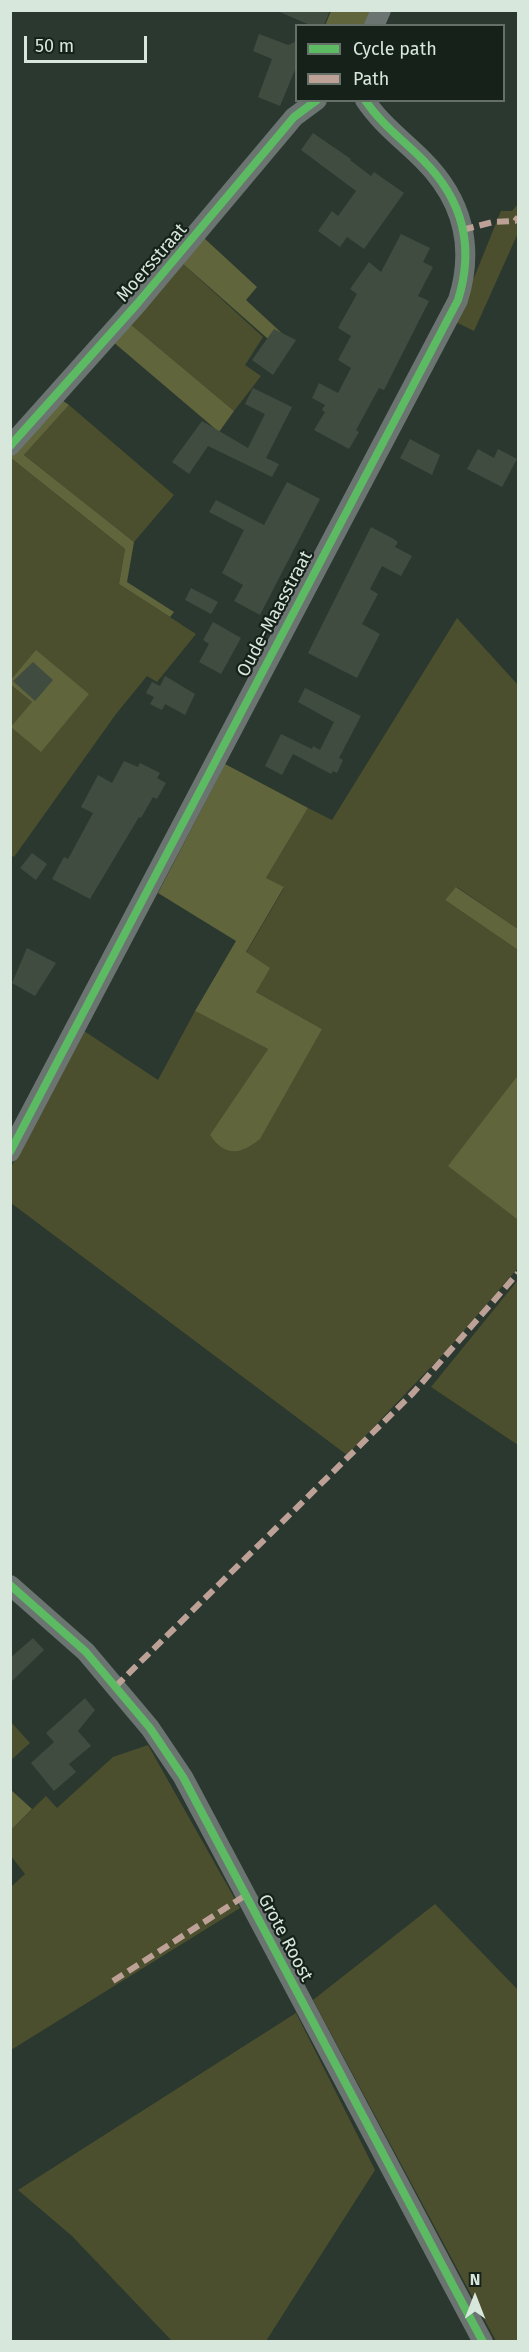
<!DOCTYPE html>
<style>
body{margin:0}
#map{position:relative;width:529px;height:2352px;overflow:hidden;background:#2a382f;font-family:"Fira Sans",sans-serif}
canvas{display:block}
.frame{position:absolute;inset:0;border:12px solid #d8e7dc;pointer-events:none}
.legend{position:absolute;left:295px;top:24px;width:210px;height:78px;box-sizing:border-box;background:#16211a;border:2px solid #647068;margin:0;padding:8px 10px;list-style:none;font-size:18px;color:#d8e7dc}
.legend li{display:flex;align-items:center;gap:12px;height:30px}
.legend b{width:30px;border:2px solid #647068}
.north{position:absolute;left:445px;top:2268px;width:60px;height:60px;-webkit-text-stroke:4px #16211a;paint-order:stroke;rotate:0deg;font-size:16px;font-weight:700;line-height:24px;text-align:center;color:#d8e7dc}
.north::after{content:'';display:block;margin:auto;width:21px;height:27px;background:#d8e7dc;clip-path:polygon(50% 0,100% 100%,50% 72%,0 100%)}
.scale{position:absolute;left:24px;top:36px;width:123px;height:27px;box-sizing:border-box;border:3px solid #d8e7dc;border-top:0;padding-left:8px;font-size:18px;line-height:21px;white-space:nowrap;color:#d8e7dc;-webkit-text-stroke:4px #16211a;paint-order:stroke}
</style>
<div id="map">
<canvas width="529" height="2352"></canvas>
<div class="frame"></div>
<ul class="legend">
<li><b style="height:8px;background:#5cba63"></b>Cycle path</li>
<li><b style="height:8px;background:#bda197"></b>Path</li>
</ul>
<div class="north">N</div>
<div class="scale">50 m</div>
</div>
<script>
const context = document.querySelector('canvas').getContext('2d');
context.lineJoin = 'round';
function paint(path, color) {
  context.fillStyle = color;
  context.fill(path, 'evenodd');
}
function stroke(path, color, width, dash) {
  context.strokeStyle = color;
  context.lineWidth = width;
  context.lineCap = dash ? 'butt' : 'round';
  context.setLineDash(dash || []);
  context.stroke(path);
}
function drawText(font, color, halo, rows, align = 'center') {
  context.font = font + ' "Fira Sans",sans-serif';
  context.lineWidth = 4.5;
  context.setLineDash([]);
  context.textBaseline = 'middle';
  context.strokeStyle = halo;
  context.fillStyle = color;
  for (const [text, x, y, turn = 0] of rows) {
    context.save();
    context.translate(x, y);
    context.rotate((+turn || 0) * Math.PI / 180);
    context.textAlign = isNaN(turn) ? turn : align;
    if (halo) context.strokeText(text, 0, 0);
    context.fillText(text, 0, 0);
    context.restore();
  }
}
paint(new Path2D(`
 M518 204V233L474 331 456 322 501 211H512Z
 M182 263 263 337 245 365 261 376 234 411 129 323Z
 M69 405 174 495 134 542 24 455Z
 M11 458 125 549 119 584 196 634 157 682 147 676 116 714 14 857 10 855 11 685 32 702 89 694 11 681Z
 M457 618 518 685V929L457 887 445 900 518 950V1075L449 1166 518 1220V1268L448 1349 347 1455 11 1203 10 1169 84 1031 158 1080 195 1011 268 1049 211 1135 322 1029 256 992 246 953 284 888 266 878 308 808 332 820Z
 M518 1280V1445L431 1387Z
 M10 1721 30 1743 11 1760H10Z
 M148 1745 240 1908 11 2050V1887L25 1874 11 1856V1830L46 1796 57 1808 113 1757Z
 M435 1904 518 1990V2341H496L313 2000Z
 M296 2013 375 2170 266 2341H172L72 2236 18 2190Z`), '#4c4f2d');
paint(new Path2D(`
 M331 11H370L365 25 325 26Z
 M204 238 257 287 246 300 285 336 276 346 182 263Z
 M129 323 234 411 219 432 112 341Z
 M59 398 69 405 24 455 134 542 127 582 174 612 170 617 119 584 125 549 11 458 10 452Z
 M36 650 89 694 41 752 11 727 32 702 11 685 10 681Z
 M225 764 308 808 266 878 284 887 246 952 270 968 256 992 322 1029 260 1139C241 1154 226 1158 210 1135L268 1049 195 1011 236 941 158 893Z
 M456 887 518 929V950L445 900Z
 M518 1075V1220L448 1166Z
 M10 1789 32 1809 11 1830H10Z`), '#61653c');
paint(new Path2D(`
 M275 10H330L324 26H312Z
 M259 34 288 45 297 41V65L280 106 258 97 272 59 253 51Z
 M313 133 351 159 350 160 371 176 374 172 404 193 364 249 347 237 340 247 318 231 332 211 338 216 356 191 301 150Z
 M401 234 430 248 423 262 433 267 418 296 429 301 384 390 379 388 356 430 359 432 349 449 314 430 325 412 322 410 325 405 312 398 319 383 338 393 351 368 338 360 351 336 338 328 357 294 350 289 369 262 381 272Z
 M274 329 296 340 273 375 252 360Z
 M253 388 292 407 266 458 279 464 272 477 208 446 189 474 172 462 202 421 248 448 265 414 245 404Z
 M410 439 440 455 432 475 400 458Z
 M478 449 494 458 498 449 517 459 502 487 467 469Z
 M287 482 320 499 260 615 234 601 243 585 222 573 244 530 209 512 216 500 264 525Z
 M371 527 392 538 398 542 395 547 412 556 401 576 382 566 370 589 378 594 362 624 380 634 357 678 308 653Z
 M191 588 218 602 211 614 185 600Z
 M213 622 241 638 221 674 199 662 209 644 203 640Z
 M33 662 53 680 35 701 13 681Z
 M165 676 195 694 185 715 165 704 162 710 150 704 154 697 146 693 152 682 160 686Z
 M305 688 361 716 339 758 343 760 337 773 333 771 331 774 293 754 282 775 265 766 281 734 312 749 313 746 320 750 334 722 298 702Z
 M124 761 138 767 140 763 160 773 157 778 166 783 157 799 153 797 141 818 139 817 90 899 52 879 64 857 68 859 93 813 81 807 98 775 112 783Z
 M32 853 47 864 36 880 20 868Z
 M27 948 56 963 35 996 12 983Z
 M33 1638 44 1650 10 1683V1658Z
 M85 1698 95 1710 78 1731 91 1746 69 1764 76 1772 54 1791 31 1763 54 1742 46 1733Z`), '#414c40');
stroke(new Path2D(`
 M374 26 381 10
 M10 446 137 304 294 117 317 100
 M10 1152 458 300C475 246 462 199 423 160 403 140 381 124 365 100
 M10 1585 86 1652 150 1728 183 1777 483 2342`), '#6b7471', 20);
stroke(new Path2D(`
 M462 230 493 222 515 221 518 217
 M115 1687 413 1393 518 1273
 M113 1981 246 1895`), '#bda197', 6, [12, 6]);
stroke(new Path2D(`
 M10 446 137 304 294 117 317 100
 M10 1152 458 300C475 246 462 199 423 160 403 140 381 124 365 100
 M10 1585 86 1652 150 1728 183 1777 483 2342`), '#5cba63', 8);
drawText('18px', '#d8e7dc', '#16211a', [
 ["Moersstraat",152,263,-49],
 ["Oude-Maasstraat",275,614,-62],
 ["Grote Roost",285,1938,62]
]);
</script>
